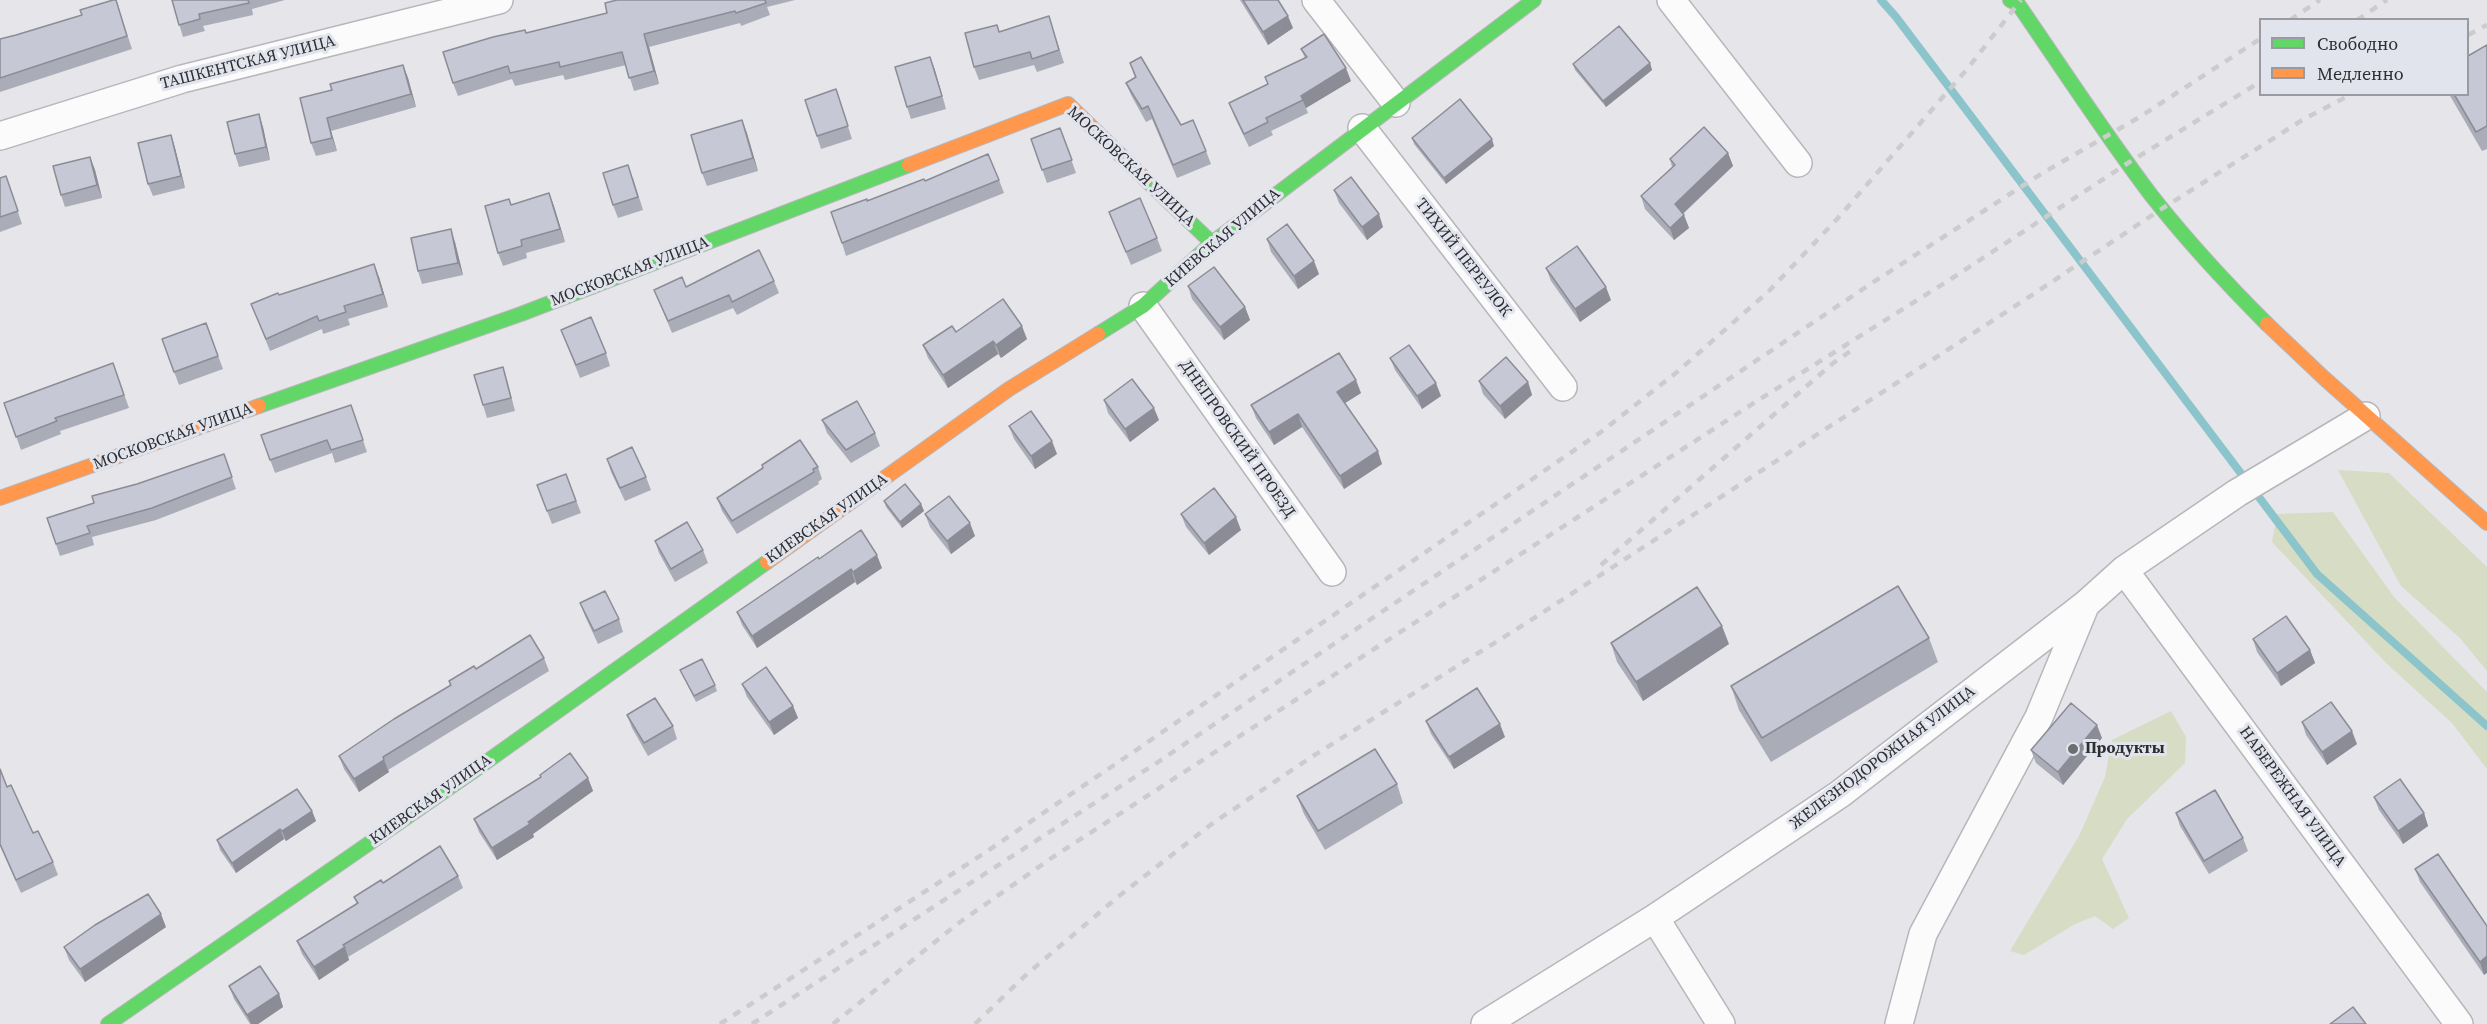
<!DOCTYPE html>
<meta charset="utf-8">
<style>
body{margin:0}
#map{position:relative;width:2487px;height:1024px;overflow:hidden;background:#e5e5ea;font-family:"Source Serif 4",serif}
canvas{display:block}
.legend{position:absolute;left:2259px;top:18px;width:210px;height:78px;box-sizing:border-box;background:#e2e4ed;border:2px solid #9a9ba2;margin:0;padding:8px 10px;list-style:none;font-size:18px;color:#2d2e31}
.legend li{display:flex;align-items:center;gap:12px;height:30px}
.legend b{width:30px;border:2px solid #9a9ba2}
</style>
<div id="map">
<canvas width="2487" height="1024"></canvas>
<ul class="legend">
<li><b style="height:8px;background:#63d668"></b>Свободно</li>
<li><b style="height:8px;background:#ff974d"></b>Медленно</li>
</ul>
</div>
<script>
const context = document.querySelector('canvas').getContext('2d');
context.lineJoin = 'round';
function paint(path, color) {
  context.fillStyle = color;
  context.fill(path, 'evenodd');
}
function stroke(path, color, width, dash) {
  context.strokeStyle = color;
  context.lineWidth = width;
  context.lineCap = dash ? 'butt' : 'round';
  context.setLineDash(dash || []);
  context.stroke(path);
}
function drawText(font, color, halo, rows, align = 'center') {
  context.font = font + ' "Source Serif 4",serif';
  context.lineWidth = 6;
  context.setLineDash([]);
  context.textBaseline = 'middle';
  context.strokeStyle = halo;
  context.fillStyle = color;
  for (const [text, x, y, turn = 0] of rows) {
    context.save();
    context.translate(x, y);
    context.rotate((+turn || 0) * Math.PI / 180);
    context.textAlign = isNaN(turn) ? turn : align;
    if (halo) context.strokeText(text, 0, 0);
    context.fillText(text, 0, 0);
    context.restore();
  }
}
paint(new Path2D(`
 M2338 470 2389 473 2487 567V671L2460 638 2401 586Z
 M2333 512 2394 597 2487 692V769L2452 723 2387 664 2272 542 2277 514Z
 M2171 711 2186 737 2185 763 2127 819 2102 859 2129 918 2113 929 2095 916 2075 924 2024 955 2010 951 2079 836 2105 777 2112 740Z`), '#d7dcc5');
stroke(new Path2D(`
 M1881 0 1896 17 2317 574 2487 726`), '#8bc5cb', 8);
const street = new Path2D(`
 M1316 0 1396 103
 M1671 0 1798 163
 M1362 128 1563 387
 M0 136 182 79 499 0
 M1143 306 1332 572
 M2124 570 2459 1024
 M1655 918 1721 1024
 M1485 1024 1655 918 1840 794 2085 605 2124 570 2237 493 2366 416
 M1899 1024 1923 934 2039 717 2085 606`);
const fast = new Path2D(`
 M2010 0 2018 4C2062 68 2104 133 2151 195 2187 241 2226 283 2267 324
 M1145 179 1212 243
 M1098 334 1143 306 1212 243 1534 0
 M259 406 521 314 909 165
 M108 1024 475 770 767 562`);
const slow = new Path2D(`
 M909 165 1068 104 1145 179
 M2267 324 2324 378 2487 523
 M0 498 259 406
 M767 562 1009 389 1098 334`);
stroke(street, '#b7b7bb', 30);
stroke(fast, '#b7b7bb', 16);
stroke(slow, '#b7b7bb', 16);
stroke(street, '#fbfbfc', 27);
stroke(fast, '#63d668', 14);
stroke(slow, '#ff974d', 14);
stroke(new Path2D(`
 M2290 20 2320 0
 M2357 20 2387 0
 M2468 35 2487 25
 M1601 565 1832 364 1852 350
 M720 1024 983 854 1142 746 1601 432 1677 372 1769 291 1838 218 1968 68 2021 0
 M752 1024 1155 764 1872 283 2041 174 2138 118 2260 39
 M833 1024 960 922 1053 857 1760 399 1954 277 2128 163 2260 82
 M975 1024 1027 974 1119 896 1213 823 1313 756 1528 622 2026 299 2163 208 2304 119 2352 94`), '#cccccd', 4.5, [8, 8]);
paint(new Path2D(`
 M116 0 132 49 0 92V39L16 35 82 15Z
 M172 0H285L252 9 253 15 203 26 205 31 183 37Z
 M617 0H795L767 7 770 15 741 26 740 23 649 47 659 84 634 91 626 65 565 80 563 75 515 86 512 79 458 96 453 83 526 33 607 13Z
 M1240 0H1278L1293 28 1268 45Z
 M1053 29 1064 63 1037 72 1034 65 979 80 974 67 1000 32Z
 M2487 45V149L2482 151 2449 94H2468Z
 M1301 49 1351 81 1306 108 1308 113 1271 131 1273 135 1249 147 1234 116 1229 103 1268 84 1265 77 1305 58Z
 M930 57 946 109 911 119 907 107Z
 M1130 63 1181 125 1206 151 1211 164 1177 178 1152 119 1146 122 1131 95 1126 83 1135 78Z
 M1650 63 1652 70 1606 107 1575 70 1573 64Z
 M403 65 408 78 416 107 331 131 337 151 316 156 311 143 332 90Z
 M836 89 852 139 821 149 817 136Z
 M742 120 758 171 707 186 702 173Z
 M263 127 270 160 239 167 235 154Z
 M1060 128 1076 173 1047 183 1031 139Z
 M171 135 175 148 185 188 153 196 148 184Z
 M1412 138 1494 146 1446 184 1414 144Z
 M1728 153 1733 166 1683 214 1689 228 1674 240 1645 209 1641 196 1672 167 1670 159Z
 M90 157 95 170 102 198 65 207 61 195Z
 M6 176 22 224 0 232V178Z
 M633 178 643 210 618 218 613 205Z
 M999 180 1004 193 846 256 842 243 867 201 925 181Z
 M1334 190 1383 227 1367 240 1339 203Z
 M549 193 565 242 526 253 527 258 503 266 498 253 511 205Z
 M1109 212 1157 238 1162 251 1131 265Z
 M1267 239 1319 274 1298 289 1271 252Z
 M455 242 463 275 422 284 418 271Z
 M1546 268 1611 300 1580 322 1551 281Z
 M379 277 388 307 348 319 350 325 323 334 322 329 270 351 251 304 279 295Z
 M774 281 779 293 737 315 733 308 672 333 654 290Z
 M1188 286 1245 307 1250 320 1224 340 1192 299Z
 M206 323 223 369 179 385 162 339Z
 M561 330 606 353 610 366 580 378Z
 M956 332 1027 339 1001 358 998 354 948 388 928 358 923 345Z
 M1390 358 1441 396 1422 409 1395 370Z
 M113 363 129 408 60 431 61 434 21 450 4 403Z
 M503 367 507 380 515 411 487 418 483 405Z
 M1479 381 1528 382 1532 395 1505 419 1483 394Z
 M1361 393 1345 403 1382 464 1344 489 1302 427 1274 445 1256 418 1251 405Z
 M1104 400 1159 420 1130 442 1108 413Z
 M351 405 367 452 335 463 332 453 275 473 261 435Z
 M822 420 875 433 880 446 851 463 827 433Z
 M1009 426 1057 454 1035 469 1014 439Z
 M224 454 236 489 156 520 92 537 94 545 60 556 47 518 94 503 137 484Z
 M607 459 646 477 651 490 625 501 611 472Z
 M762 465 818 467 822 479 818 482 819 484 737 534 722 511 717 498 763 468Z
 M566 474 581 513 552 524 537 485Z
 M884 501 921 504 924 511 902 528 886 507Z
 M925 514 975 536 951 554 930 527Z
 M1181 514 1241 530 1209 555 1186 527Z
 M655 541 703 550 708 563 675 582 659 553Z
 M819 559 882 568 857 585 855 582 757 648 742 625 737 612Z
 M580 603 619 619 623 632 598 644 585 616Z
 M1929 638 1938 662 1771 762 1739 710 1731 686Z
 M2253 639 2310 650 2315 663 2281 686 2257 652Z
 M1611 643 1729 644 1643 701 1617 662Z
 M544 658 549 671 388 770 389 772 359 792 344 769 339 756 450 686 449 681 476 669Z
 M680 670 715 685 717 691 696 702Z
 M742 684 793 706 798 718 774 735 747 697Z
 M627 715 673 726 677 739 648 756 632 728Z
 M1426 721 1505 737 1454 769 1431 734Z
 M2302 722 2357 744 2327 765 2306 735Z
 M2102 738 2063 785 2036 763 2031 750Z
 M0 769 7 787 33 833 53 862 58 875 21 893 0 846Z
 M540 775 588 778 593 791 533 834 534 837 497 860 479 832 474 819 541 777Z
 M1397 784 1403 803 1325 850 1304 814 1297 796Z
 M2374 797 2424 813 2428 826 2403 844 2379 810Z
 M312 811 316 821 286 841 284 839 236 873 220 850 217 840Z
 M2176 813 2243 838 2248 851 2209 874 2180 826Z
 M2415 869 2487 926 2484 975 2420 882Z
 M458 876 463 888 348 957 349 960 319 980 302 954 297 941 357 904 354 897 383 883Z
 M166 927 85 982 69 960 64 947Z
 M229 986 279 994 283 1007 258 1024H250L234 999Z`), '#aaacb8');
paint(new Path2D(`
 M1288 16 1293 28 1268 45 1263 32Z
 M644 34 649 47 659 84 654 71Z
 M930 57 935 70 946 109Z
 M1650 63 1652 70 1606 107 1603 101Z
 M403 65 408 78 416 107 411 94Z
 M1346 68 1351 81 1306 108 1301 96Z
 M259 114 263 127 270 160 266 147Z
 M327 118 331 131 337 151 332 138Z
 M742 120 747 133 758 171 753 158Z
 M171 135 175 148 185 188 181 176Z
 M1492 139 1494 146 1446 184 1444 178Z
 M1728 153 1733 166 1679 217 1675 204Z
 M90 157 95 170 102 198 97 185Z
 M549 193 554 206 565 242 560 229Z
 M1379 214 1383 227 1367 240 1362 227Z
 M1684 215 1689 228 1674 240 1670 228Z
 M451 229 455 242 463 275 458 263Z
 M1314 261 1319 274 1298 289 1294 276Z
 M374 264 379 277 388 307 383 294Z
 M1606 287 1611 300 1580 322 1575 309Z
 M1245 307 1250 320 1224 340 1220 327Z
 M1022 326 1027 339 1001 358 996 345Z
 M993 341 998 354 948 388 943 375Z
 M1356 380 1361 393 1342 405 1337 392Z
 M1528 382 1532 395 1505 419 1500 406Z
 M1436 383 1441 396 1422 409 1417 396Z
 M1154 408 1159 420 1130 442 1125 429Z
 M1298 414 1302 427 1274 445 1269 432Z
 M1052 441 1057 454 1035 469 1031 456Z
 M1378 451 1382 464 1344 489 1340 476Z
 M921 504 924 511 902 528 900 522Z
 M1236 517 1241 530 1209 555 1204 543Z
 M970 523 975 536 951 554 947 541Z
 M877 555 882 568 857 585 853 572Z
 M851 569 855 582 757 648 752 636Z
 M1722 626 1729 644 1643 701 1636 682Z
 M2310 650 2315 663 2281 686 2277 673Z
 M793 706 798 718 774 735 769 722Z
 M1500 724 1505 737 1454 769 1449 757Z
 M2097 725 2102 738 2063 785 2058 772Z
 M2352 731 2357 744 2327 765 2322 752Z
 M384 760 389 772 359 792 354 779Z
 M588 778 593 791 533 834 534 837 497 860 492 848Z
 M312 811 316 821 286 841 282 831Z
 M2424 813 2428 826 2403 844 2398 831Z
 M280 829 284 839 236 873 232 863Z
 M161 914 166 927 85 982 80 969Z
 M345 947 349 960 319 980 314 967Z
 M2487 956V973L2484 975 2480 962Z
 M279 994 283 1007 258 1024H251L247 1015Z`), '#8b8c96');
const building = new Path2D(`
 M113 0H116L127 36 0 78V39L16 35 82 15 80 10Z
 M172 0H248L249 3 199 14 200 19 179 25Z
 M617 0H765L766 3 736 13 735 11 644 34 654 71 629 78 622 52 560 67 559 62 510 73 508 66 453 83 443 52 493 37 525 30 526 33 607 13 605 3Z
 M1243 0H1278L1288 16 1263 32Z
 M1049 16 1059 50 1032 59 1030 52 974 67 965 33 997 25 999 32Z
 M1619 26 1650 63 1603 101 1573 64Z
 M1324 34 1346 68 1301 96 1303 100 1266 118 1268 122 1244 134 1229 103 1268 84 1265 77 1307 57 1301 49Z
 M2487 45V126L2476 132 2454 94H2468V56Z
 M930 57 942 96 907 107 895 67Z
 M1141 57 1181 125 1193 120 1206 151 1173 165 1148 106 1142 109 1126 83 1136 77 1130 63Z
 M403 65 411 94 327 118 332 138 311 143 300 98 332 90 330 84Z
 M836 89 848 126 817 136 805 100Z
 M1460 99 1492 139 1444 178 1412 138Z
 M259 114 266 147 235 154 227 122Z
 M742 120 753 158 702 173 691 135Z
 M1704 127 1728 153 1675 204 1684 215 1670 228 1641 196 1675 165 1670 159Z
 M1060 128 1072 160 1042 170 1031 139Z
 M171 135 181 176 148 184 138 143Z
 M988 154 999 180 842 243 831 212 867 199V201L924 179 925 181Z
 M90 157 97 185 61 195 53 166Z
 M628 165 638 197 613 205 603 173Z
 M6 176 18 211 0 217V178Z
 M1351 177 1379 214 1362 227 1334 190Z
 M549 193 560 229 521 240 522 246 498 253 485 206 509 199 511 205Z
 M1140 198 1157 238 1126 252 1109 212Z
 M1287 224 1314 261 1294 276 1267 239Z
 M451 229 458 263 418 271 411 238Z
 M1577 246 1606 287 1575 309 1546 268Z
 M759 250 774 281 732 302 729 295 668 321 654 290 682 277 686 287Z
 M374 264 383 294 344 306 346 312 319 321 317 316 266 339 251 304 278 293 279 295Z
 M1214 267 1245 307 1220 327 1188 286Z
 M1003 299 1022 326 996 345 993 341 943 375 923 345 952 326 956 332Z
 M591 317 606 353 576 365 561 330Z
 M206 323 218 356 174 372 162 339Z
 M1409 345 1436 383 1417 396 1390 358Z
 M1339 353 1356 380 1337 392 1378 451 1340 476 1298 414 1269 432 1251 405Z
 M1506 357 1528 382 1500 406 1479 381Z
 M113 363 124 395 55 418 57 421 16 437 4 403Z
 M503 367 511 398 483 405 474 375Z
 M1132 379 1154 408 1125 429 1104 400Z
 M857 401 875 433 846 450 822 420Z
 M351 405 363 440 331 450 327 440 270 460 261 435Z
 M1031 411 1052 441 1031 456 1009 426Z
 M800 440 818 467 813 469 814 472 732 521 717 498 763 468 762 465Z
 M632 447 646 477 620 488 607 459Z
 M224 454 232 477 152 508 87 526 90 533 56 544 47 518 94 503 92 496 137 484Z
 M566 474 576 501 547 511 537 485Z
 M905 484 921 504 900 522 884 501Z
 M1214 488 1236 517 1204 543 1181 514Z
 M949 496 970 523 947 541 925 514Z
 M687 522 703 550 671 569 655 541Z
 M861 530 877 555 853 572 851 569 752 636 737 612 818 557 819 559Z
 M1898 586 1929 638 1762 738 1731 686Z
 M1697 587 1722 626 1636 682 1611 643Z
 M605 591 619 619 594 631 580 603Z
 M2286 616 2310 650 2277 673 2253 639Z
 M530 635 544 658 383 757 384 760 354 779 339 756 394 719 451 685 449 681 474 666 476 669Z
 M702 659 715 685 694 696 680 670Z
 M766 667 793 706 769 722 742 684Z
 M1477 688 1500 724 1449 757 1426 721Z
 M655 698 673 726 644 743 627 715Z
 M2331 702 2352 731 2322 752 2302 722Z
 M2071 703 2097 725 2058 772 2031 750Z
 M1375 749 1397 784 1318 831 1297 796Z
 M570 753 588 778 528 822 530 824 492 848 474 819 541 777 540 775Z
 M0 769 7 787 11 785 33 833 38 831 53 862 16 880 0 844Z
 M2400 779 2424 813 2398 831 2374 797Z
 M297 789 312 811 282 831 280 829 232 863 217 840Z
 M2215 790 2243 838 2204 861 2176 813Z
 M440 846 458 876 343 945 345 947 314 967 297 941 358 903 354 897 381 880 383 883Z
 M2438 854 2487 926V956L2480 962 2415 869Z
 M148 894 161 914 80 969 64 947 95 925Z
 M260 966 279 994 247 1015 229 986Z
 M2353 1007 2366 1024H2330Z`);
paint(building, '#c6c8d6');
stroke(building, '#8b8c96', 1.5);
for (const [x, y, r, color] of [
 [2073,749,6,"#6d6e72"]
]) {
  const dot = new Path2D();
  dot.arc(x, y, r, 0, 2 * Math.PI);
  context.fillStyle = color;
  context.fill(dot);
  stroke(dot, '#e2e4ed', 2);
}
drawText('16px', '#2d2e31', '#e2e4ed', [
 ["ТАШКЕНТСКАЯ УЛИЦА",248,63,-14],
 ["МОСКОВСКАЯ УЛИЦА",1131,167,43],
 ["КИЕВСКАЯ УЛИЦА",1223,238,-40],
 ["ТИХИЙ ПЕРЕУЛОК",1463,258,52],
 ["МОСКОВСКАЯ УЛИЦА",630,272,-21],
 ["МОСКОВСКАЯ УЛИЦА",173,437,-20],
 ["ДНЕПРОВСКИЙ ПРОЕЗД",1237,439,55],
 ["КИЕВСКАЯ УЛИЦА",827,519,-35],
 ["ЖЕЛЕЗНОДОРОЖНАЯ УЛИЦА",1883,758,-37],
 ["НАБЕРЕЖНАЯ УЛИЦА",2292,797,54],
 ["КИЕВСКАЯ УЛИЦА",431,800,-35]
]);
drawText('bold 16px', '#2d2e31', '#e2e4ed', [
 ["Продукты",2085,749]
], 'left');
</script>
